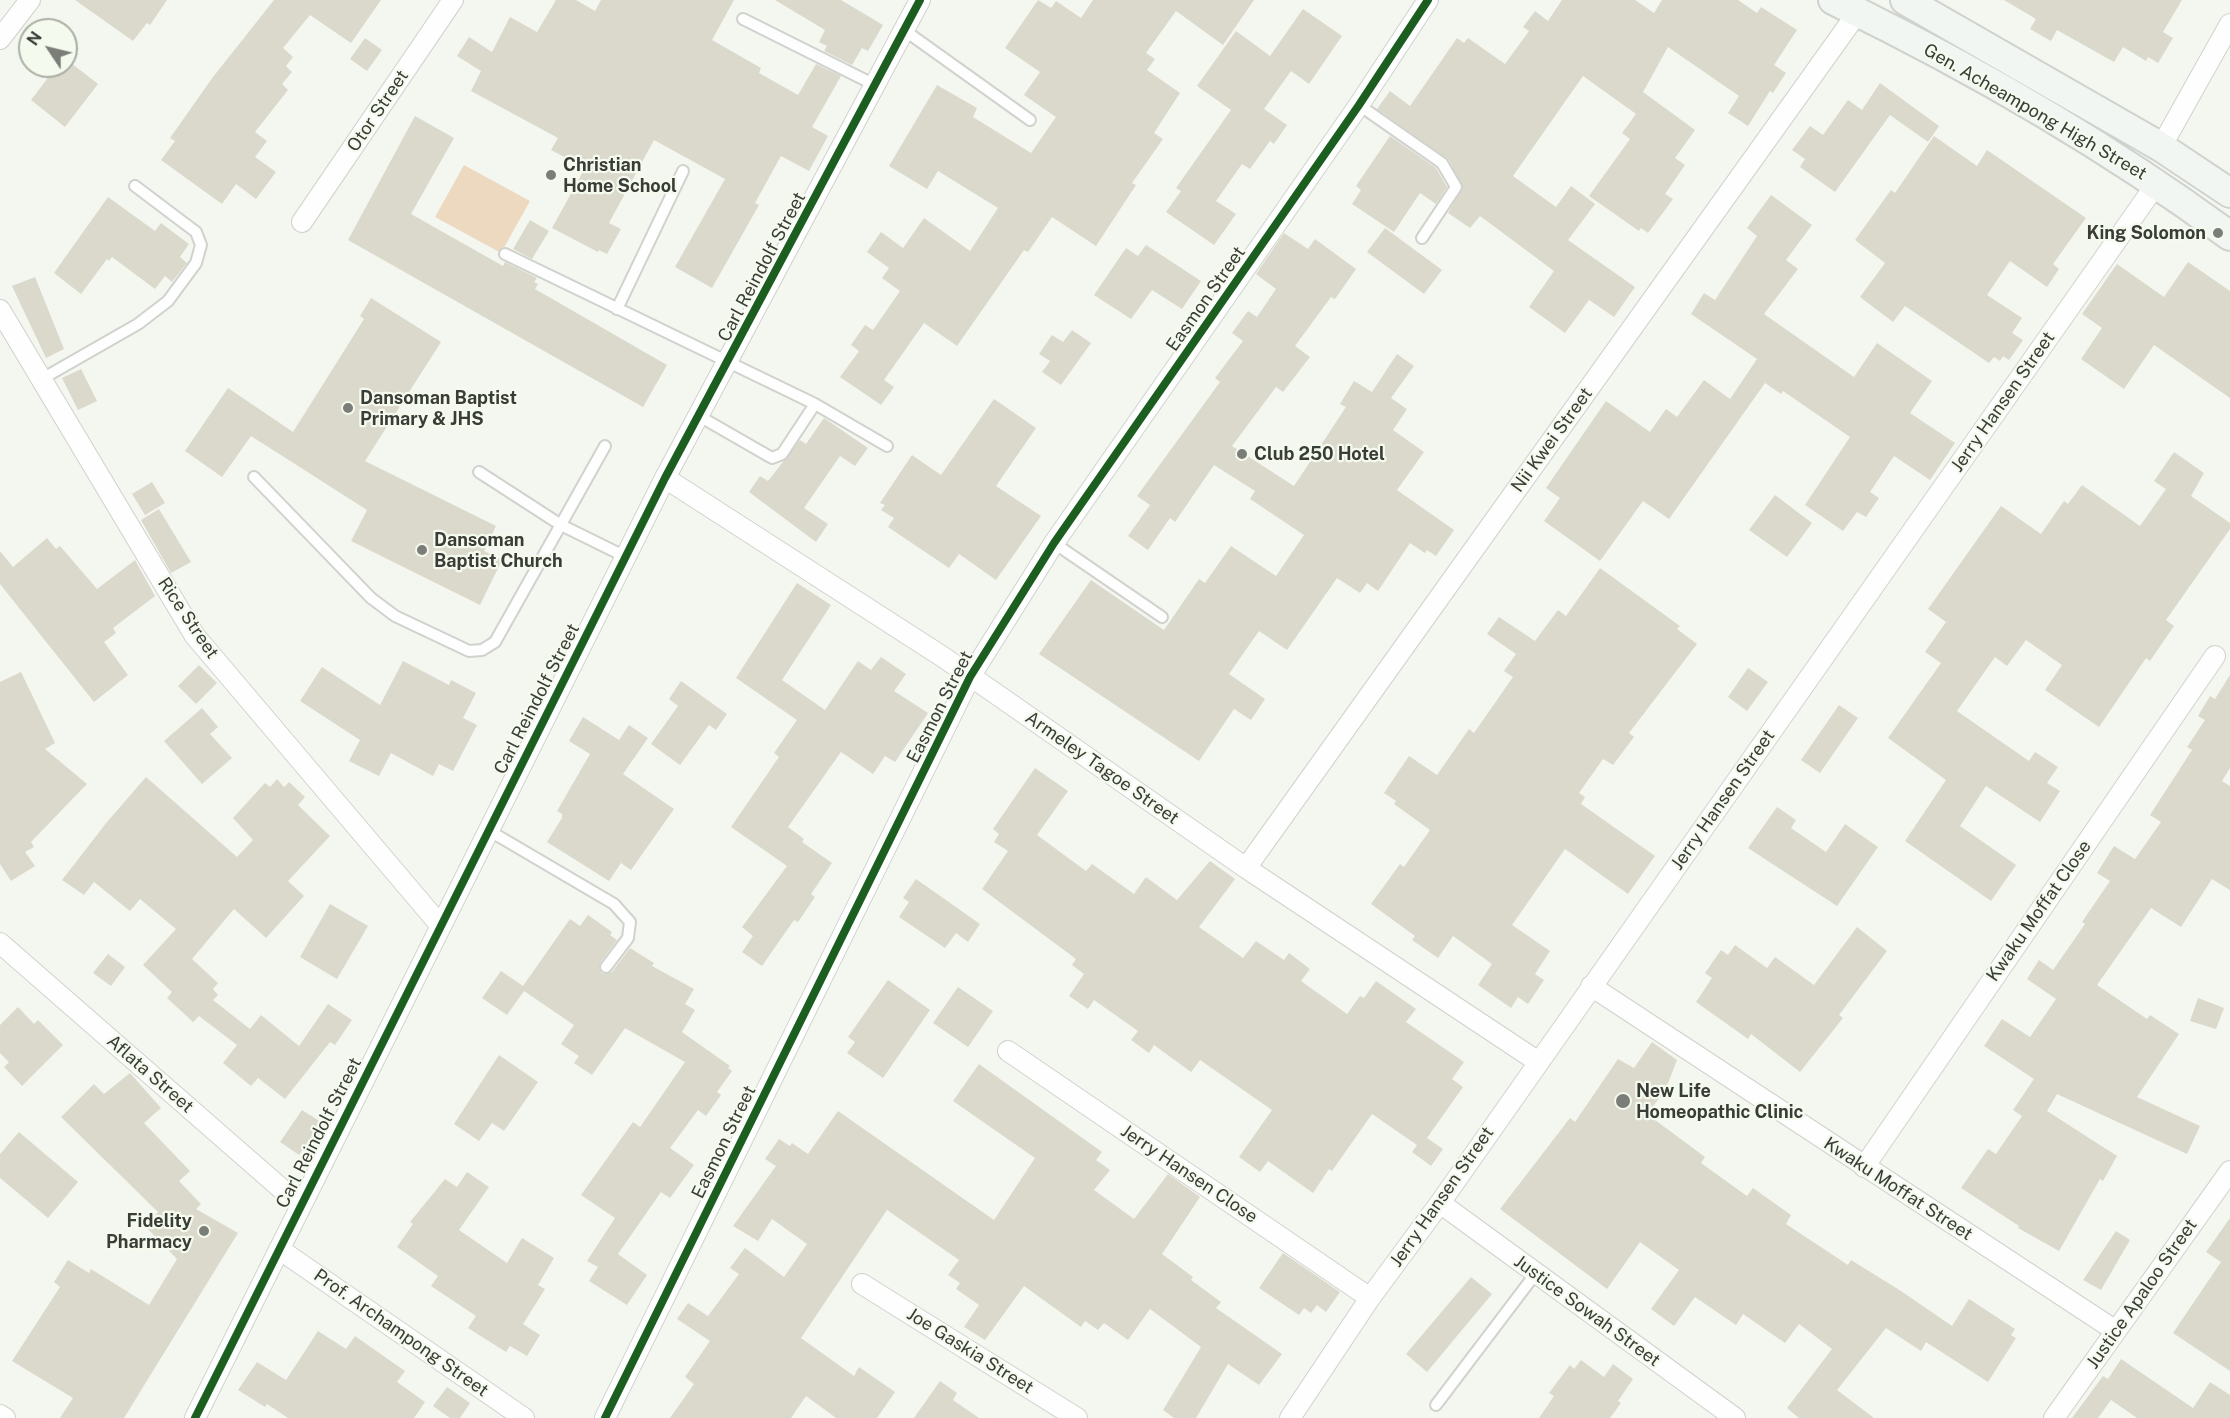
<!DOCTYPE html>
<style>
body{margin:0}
#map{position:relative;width:2230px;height:1418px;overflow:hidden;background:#f4f7f0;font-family:"Public Sans",sans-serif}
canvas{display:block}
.north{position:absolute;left:18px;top:18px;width:60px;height:60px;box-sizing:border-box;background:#f4faed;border:2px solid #aaaea4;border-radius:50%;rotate:305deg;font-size:16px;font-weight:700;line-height:24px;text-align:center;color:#3a3c37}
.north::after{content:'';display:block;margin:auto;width:21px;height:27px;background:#7b7d78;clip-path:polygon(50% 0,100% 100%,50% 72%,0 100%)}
</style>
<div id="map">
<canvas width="2230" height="1418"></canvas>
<div class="north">N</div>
</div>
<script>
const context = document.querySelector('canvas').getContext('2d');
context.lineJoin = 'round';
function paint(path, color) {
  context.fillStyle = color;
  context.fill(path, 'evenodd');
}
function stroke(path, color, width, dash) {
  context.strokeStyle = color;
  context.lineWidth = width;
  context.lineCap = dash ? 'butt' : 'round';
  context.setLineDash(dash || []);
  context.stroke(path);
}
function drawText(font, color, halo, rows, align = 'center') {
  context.font = font + ' "Public Sans",sans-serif';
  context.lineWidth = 4.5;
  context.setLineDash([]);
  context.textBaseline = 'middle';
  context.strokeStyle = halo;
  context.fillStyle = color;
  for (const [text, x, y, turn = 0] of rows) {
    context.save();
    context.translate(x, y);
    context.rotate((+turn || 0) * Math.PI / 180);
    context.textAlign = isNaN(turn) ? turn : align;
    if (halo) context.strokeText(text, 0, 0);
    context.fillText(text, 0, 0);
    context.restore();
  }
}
paint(new Path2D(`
 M464 165 530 201 501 253 435 217Z`), '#edd8c0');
paint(new Path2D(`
 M75 0H167L150 25 147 23 133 41Z
 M274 0H381L351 43 310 15 283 48 293 57 286 66 292 72 282 84 288 90 255 132 267 141 255 157 276 172 256 199 236 184 222 204 161 160 175 141 170 138 213 77Z
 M556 0H576L595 11 601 0H734L712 40 761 68 759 73 798 95 816 64 841 76 812 127 828 136 809 171 781 156 755 203 759 205 712 288 675 267 725 179 654 140 609 223 621 229 607 254 599 250 598 252 552 228 585 168 551 150 558 138 471 91 481 71 457 56 469 37 492 52 510 17 537 32Z
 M775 0H841L883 25 868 51 862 48 852 65 824 51 827 46 819 42 825 30Z
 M1038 0 1051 8 1056 1 1081 18 1093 0H1254L1223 45 1176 11 1146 53 1155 59 1147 70 1180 93 1154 133 1163 139 1132 183 1136 185 1096 246 1052 217 1028 252 1024 250 957 346 924 323 884 380 894 387 881 405 840 377 859 351 851 345 865 325 873 330 900 291 882 278 889 268 867 252 881 232 903 248 924 218 970 251 998 208 938 171 927 189 889 166 937 85 977 108 973 117 1031 153 1056 117 1024 95 1040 72 1005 48Z
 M1562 0H1635L1654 13 1662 0H1738L1757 13 1761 7 1797 30 1774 65 1786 73 1773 93 1770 91 1748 126 1728 113 1739 96 1668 47 1643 92 1695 130 1675 158 1685 165 1665 194 1673 199 1648 233 1641 228 1639 231 1589 196 1630 139 1622 133 1636 114 1583 76 1513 176 1556 207 1571 186 1595 204 1568 240 1635 287 1614 317 1589 300 1565 333 1529 307 1554 271 1480 216 1470 228 1448 213 1463 187 1448 159 1377 109 1390 91 1410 106 1457 38 1464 43 1468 38 1505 64 1529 31 1523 27 1535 11 1548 21Z
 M2004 0H2182L2163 32 2173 38 2158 63 2148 57 2146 61 2123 47 2114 62 2057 30 2051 41 2030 29 2036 19Z
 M1303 9 1342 36 1309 84 1291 71 1264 109 1287 125 1274 144 1270 141 1250 169 1242 164 1216 201 1236 214 1214 245 1166 212 1181 191 1176 188 1231 110 1197 86 1236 31 1270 56Z
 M365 38 382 50 367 71 350 59Z
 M66 59 98 84 65 127 31 100 57 66H66Z
 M1880 83 1939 126 1928 142 1890 115 1835 192 1800 167 1805 159 1792 150 1810 126 1823 135 1848 100 1862 110Z
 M415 116 454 138 411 214 503 266 505 262 537 278 534 282 538 284 535 289 667 365 643 407 348 240Z
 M1390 136 1436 168 1447 187 1436 204 1420 193 1394 232 1352 204 1361 190 1356 186Z
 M1934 136 1977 166 1987 150 2086 218 2053 264 2059 269 2047 287 2010 261 1987 295 2022 318 2012 333 2023 340 2009 360 2003 356 2000 361 1994 357 1989 363 1905 306 1893 322 1860 297 1885 263 1855 240 1891 190 1895 193Z
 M1771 195 1812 225 1786 260 1798 269 1764 314 1854 377 1877 343 1932 381 1910 413 1955 443 1930 480 1894 456 1870 492 1879 498 1866 517 1857 512 1843 531 1805 505 1850 437 1783 391 1781 394 1765 383 1669 519 1643 501 1600 561 1544 521 1560 498 1546 488 1606 401 1650 432 1666 409 1677 417 1704 380 1730 399 1757 359 1691 314 1704 293 1715 300 1757 236 1747 228Z
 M108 197 155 231 161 223 189 244 180 257 187 263 172 282 165 276 155 289 112 257 109 261 107 259 81 294 54 273Z
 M530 220 549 231 532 259 513 249Z
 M1385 228 1442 270 1424 294 1367 252Z
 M1284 233 1308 249 1315 239 1356 269 1335 299 1331 297 1295 346 1310 357 1283 392 1276 387 1232 446 1294 486 1346 407 1340 404 1354 381 1372 392 1397 354 1414 366 1391 398 1407 409 1393 430 1424 452 1397 490 1454 530 1436 556 1427 550 1425 553 1410 543 1378 591 1367 583 1360 593 1337 578 1287 650 1259 631 1229 674 1265 699 1251 720 1234 709 1199 761 1039 654 1091 580 1164 630 1199 579 1205 583 1231 546 1276 576 1304 535 1250 499 1255 491 1214 465 1175 522 1170 518 1148 550 1128 536 1150 505 1137 496 1220 382 1215 378 1243 341 1232 333 1248 311 1257 317 1276 289 1256 274Z
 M1146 245 1201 281 1182 309 1152 290 1131 319 1094 295 1126 248 1138 256Z
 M2188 262 2230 291V398L2154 345 2124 389 2081 359 2102 328 2082 314 2117 264 2164 297Z
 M35 277 64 349 46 358 12 286Z
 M371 298 441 342 365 461 496 526 484 551 502 560 480 605 351 541 367 510 251 436 222 477 185 451 228 388 293 432 364 319 360 316Z
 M1072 330 1091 343 1061 385 1042 372 1050 361 1039 354 1052 335 1063 342Z
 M81 369 97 401 78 410 62 378Z
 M994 399 1036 428 996 486 1041 516 996 580 959 554 949 568 888 527 894 518 881 510 885 505 880 503 912 455 941 475Z
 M824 418 868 448 855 466 840 456 804 508 828 524 816 542 749 492 760 476 768 481 800 440 806 444Z
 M2174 452 2204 473 2191 496 2230 523V529L2166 620 2174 626 2150 661 2146 658 2099 727 2045 690 2062 665 2026 640 2007 666 1995 657 1957 711 2029 761 2035 752 2058 767 2047 783 2060 791 2040 822 1986 786 1960 826 2016 865 1991 901 1905 841 1946 780 1888 738 1941 663 1925 652 1946 622 1928 609 2001 506 2041 534 2064 501 2068 504 2082 485 2140 526 2166 489 2154 481Z
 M152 482 165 503 145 515 132 494Z
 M1775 495 1812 523 1787 557 1749 530Z
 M159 509 191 562 171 573 141 520Z
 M47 538 56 549 60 546 97 589 135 560 155 596 113 628 116 633 104 642 128 675 94 702 0 584V551L13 567Z
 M1600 568 1680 626 1677 629 1697 644 1629 733 1634 737 1613 765 1603 759 1579 793 1585 797 1581 804 1655 856 1628 894 1565 849 1512 925 1550 951 1535 974 1544 980 1528 1004 1518 997 1511 1008 1478 985 1492 964 1453 936 1438 958 1412 940 1415 936 1371 904 1400 864 1404 867 1430 830 1394 804 1396 801 1384 793 1409 756 1437 775 1469 729 1474 733 1513 677 1504 671 1516 654 1487 634 1499 617 1535 641 1558 610 1566 616Z
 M797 583 831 605 782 680 825 710 858 661 871 670 881 657 906 674 894 691 928 713 895 762 885 756 873 774 841 752 788 827 804 839 802 842 832 863 811 894 815 897 798 922 794 920 762 966 742 952 753 936 742 927 787 866 731 827 779 757 774 753 797 720 736 678Z
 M403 661 449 685 451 680 476 693 463 718 477 725 453 771 439 764 433 776 391 753 379 776 349 761 360 740 300 701 322 667 380 705Z
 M199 665 217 683 196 704 178 686Z
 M1748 668 1768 682 1747 711 1728 697Z
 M21 672 55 743 45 749 87 784 31 842 34 847 25 852 35 866 11 881 0 864V682Z
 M2230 675V768L2222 781 2230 786V890L2212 879 2181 927 2151 908 2097 985 2147 1019 2150 1015 2179 1034 2137 1097 2200 1126 2187 1154 2057 1094 2047 1111 2117 1156 2103 1181 2100 1179 2059 1251 2018 1228 2019 1226 1961 1188 1988 1149 1996 1154 2022 1116 2013 1110 2034 1079 1984 1046 2002 1019 2030 1037 2056 999 2027 979 2039 960 2053 970 2085 924 2082 922 2110 881 2097 873 2114 846 2135 859 2161 822 2150 815 2192 750 2187 747 2205 720 2198 716 2210 696 2215 699Z
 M681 681 727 714 716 730 709 725 680 765 651 744 678 706 669 699Z
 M1839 705 1858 718 1820 773 1801 760Z
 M202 708 218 727 210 734 232 758 202 784 164 741Z
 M583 717 619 740 629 725 648 738 623 774 674 809 631 870 621 863 609 881 547 842 562 818V814L557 811 590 754 569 741Z
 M1035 768 1068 791 1037 835 1086 871 1092 864 1134 894 1146 877 1177 900 1210 861 1235 879 1199 927 1243 958 1256 941 1284 960 1289 953 1310 969 1301 981 1347 1014 1360 996 1364 998 1376 981 1416 1009 1406 1022 1464 1062 1452 1079 1463 1087 1427 1138 1443 1149 1431 1166 1412 1152 1417 1145 1372 1114 1332 1171 1329 1169 1313 1193 1268 1161 1260 1172 1239 1157 1272 1110 1200 1060 1191 1072 1154 1045 1149 1053 1131 1040 1138 1031 1094 1000 1088 1009 1069 996 1084 974 1072 965 1076 959 982 889 1008 851 994 842 999 834 993 829Z
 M146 777 237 857 253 840 233 818 265 783 270 787 277 779 284 787 289 782 305 797 298 805 330 836 288 881 304 896 266 938 234 909 192 959 218 983 213 989 218 995 213 1000 250 1029 261 1015 299 1046 328 1004 352 1020 335 1045 330 1042 285 1099 258 1078 251 1086 223 1063 237 1045 199 1016 193 1022 167 998 172 992 143 965 176 929 140 899 130 911 94 882 84 895 62 880 107 822Z
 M1777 807 1796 820 1791 828 1826 852 1845 824 1878 847 1837 906 1748 848Z
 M916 879 980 924 968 942 956 933 945 948 899 917 909 902 903 898Z
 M330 904 368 926 337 979 300 957Z
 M588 915 612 932 610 935 617 940 600 963 601 973 606 974 612 972 630 948 654 963 652 966 694 989 685 1004 695 1010 682 1032 730 1066 728 1068 732 1071 717 1092 721 1095 706 1116 698 1110 670 1148 694 1165 670 1198 661 1192 618 1254 647 1275 627 1305 589 1281 598 1267 587 1261 615 1218 581 1195 633 1122 640 1127 685 1062 625 1028 592 1075 574 1063 579 1056 561 1044 574 1025 524 991 507 1015 482 998 501 971 523 986 570 919 580 926Z
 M1857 927 1887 951 1839 1015 1843 1018 1800 1072 1751 1034 1748 1039 1696 1002 1712 978 1705 973 1721 950 1728 955 1735 945 1767 968 1775 957 1814 985Z
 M108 954 125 967 111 986 93 973Z
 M888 980 930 1010 883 1078 847 1053 855 1042 848 1037Z
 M958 987 993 1011 968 1047 933 1023Z
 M2198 998 2224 1008 2216 1029 2190 1021Z
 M18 1007 34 1024 38 1020 63 1045 22 1086 4 1067 9 1062 0 1053V1025Z
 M1652 1042 1677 1060 1665 1091 1647 1114 1705 1157 1701 1163 1747 1196 1753 1188 1791 1215 1786 1224 1848 1265 1851 1260 1901 1291 1952 1326 1969 1299 2015 1329 2011 1335 2016 1338 1988 1382 1926 1342 1921 1351 1886 1328 1837 1390 1874 1418H1799L1787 1408 1832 1349 1799 1324 1785 1343 1743 1314 1736 1325 1695 1297 1674 1326 1651 1309 1679 1270 1640 1242 1607 1289 1500 1209 1570 1118 1575 1122 1618 1059 1634 1068Z
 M499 1055 538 1082 504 1131 492 1123 479 1141 454 1124Z
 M979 1064 1102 1152 1096 1160 1110 1170 1094 1190 1134 1219 1168 1174 1200 1197 1162 1254 1193 1277 1191 1280 1221 1302 1216 1308 1282 1354 1259 1385 1228 1364 1196 1418H1174L1163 1410 1201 1347 1150 1309 1128 1340 1104 1323 1098 1330 1085 1321 1081 1327 1024 1286 985 1340 964 1327 979 1305 956 1289 960 1283 948 1275 959 1260 887 1210 801 1338 854 1376 859 1367 895 1392 877 1418H836L806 1396 791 1418H670L694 1384 685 1377 710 1341 677 1319 688 1303 708 1316 739 1274 730 1268 745 1248 784 1277 807 1244 772 1219 758 1241 733 1226 776 1166 765 1159 779 1139 790 1146 792 1143 808 1154 838 1111 994 1220 1035 1158 953 1101Z
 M130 1073 161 1108 144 1123 190 1171 179 1181 201 1204 196 1209 238 1233 124 1418H60L73 1398 12 1361 60 1287 54 1282 68 1260 89 1273 91 1269 149 1305 177 1259 145 1226 158 1212 61 1117 94 1084 104 1094Z
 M302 1110 321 1122 299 1155 280 1142Z
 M19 1132 78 1182 48 1218 0 1178V1154Z
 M467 1172 489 1187 459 1230 507 1263 522 1238 554 1258 538 1285 545 1289 523 1324 540 1335 527 1356 510 1346 506 1352 468 1328 476 1316 431 1286 438 1276 397 1247 413 1224 410 1222 445 1179 457 1187Z
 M2230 1218V1371L2173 1333 2221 1262 2206 1252Z
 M2116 1231 2130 1240 2101 1290 2083 1280Z
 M1283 1253 1340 1292 1326 1312 1317 1305 1311 1313 1304 1308 1299 1315 1259 1288Z
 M1471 1277 1492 1294 1427 1372 1406 1354Z
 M318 1331 346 1349 355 1336 405 1371 397 1382 425 1402 414 1418H288L267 1404 265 1407 238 1390 257 1362 286 1380Z
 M2121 1359 2193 1408 2210 1382 2230 1395V1418H2137L2111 1400 2098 1418H2072L2103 1376 2108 1379Z
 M1581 1360 1604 1377 1613 1364 1633 1379 1618 1401 1621 1403 1610 1418H1539L1554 1396 1549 1393 1570 1365 1574 1369Z
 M940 1381 957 1393 953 1400 979 1418H914Z
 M447 1387 470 1403 460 1418H450L433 1406Z`), '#dbd9cc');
const lane = new Path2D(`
 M743 19 875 85
 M904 30 1030 120
 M1359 105 1442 163 1456 187 1422 238
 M505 254 815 404 887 446
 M617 309 683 171
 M40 380 138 324 168 301 196 263 201 245 196 232 135 186
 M699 416 772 458 782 454 815 404
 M479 472 561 525 626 557
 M254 477 371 598 395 616 469 651 482 650 495 642 605 446
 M1054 543 1162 617
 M488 830 614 904 630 922 628 938 606 967
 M1436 1405 1536 1273`);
const street = new Path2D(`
 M0 39 30 0
 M2161 147 2230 24
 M302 222 453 0
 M0 310 195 636 440 925
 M665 478 943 657 1246 868 1537 1061
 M1246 868 1858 12
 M0 943 300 1205
 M1591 986 2116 1331
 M1008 1051 1370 1298
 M1864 1167 2215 656
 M1440 1203 1735 1418
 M279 1249 524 1418
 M862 1284 1077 1418
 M0 1415 5 1418
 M195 1418 665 478 920 0
 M605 1418 970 677 1054 543 1359 105 1428 0
 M1290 1418 1370 1298 1440 1203 2157 183
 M2054 1418 2230 1171`);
const secondary = new Path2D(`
 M1833 0C1971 67 2106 145 2230 236
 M1905 0 2161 147 2230 193`);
stroke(lane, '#d0d2cd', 14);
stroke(street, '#d0d2cd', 22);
stroke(secondary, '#d0d2cd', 32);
stroke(lane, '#fdfefd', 10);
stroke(street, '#fdfefd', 20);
stroke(secondary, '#f2f6f3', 28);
stroke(new Path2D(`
 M195 1418 665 478 920 0
 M605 1418 970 677 1054 543 1359 105 1428 0`), '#1b5e20', 8);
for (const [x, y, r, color] of [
 [551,175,6,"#7b7d78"],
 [2218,233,6,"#7b7d78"],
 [348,408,6,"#7b7d78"],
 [1242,454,6,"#7b7d78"],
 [422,550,6,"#7b7d78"],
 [1623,1101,8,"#7b7d78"],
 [204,1231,6,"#7b7d78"]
]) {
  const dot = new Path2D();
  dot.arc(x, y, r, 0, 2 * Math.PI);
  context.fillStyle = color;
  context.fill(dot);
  stroke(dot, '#f4faed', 2);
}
drawText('18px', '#3a3c37', '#f4faed', [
 ["Otor Street",378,111,-56],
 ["Gen. Acheampong High Street",2035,112,30],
 ["Carl Reindolf Street",762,267,-62],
 ["Easmon Street",1206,299,-55],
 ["Jerry Hansen Street",2003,402,-55],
 ["Nii Kwei Street",1552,440,-54],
 ["Rice Street",188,618,56],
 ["Carl Reindolf Street",537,699,-63],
 ["Easmon Street",940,707,-63],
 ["Armeley Tagoe Street",1102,768,35],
 ["Jerry Hansen Street",1723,800,-55],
 ["Kwaku Moffat Close",2039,911,-55],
 ["Aflata Street",150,1074,41],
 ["Carl Reindolf Street",319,1133,-63],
 ["Easmon Street",724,1142,-64],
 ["Jerry Hansen Close",1189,1174,34],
 ["Kwaku Moffat Street",1898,1189,33],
 ["Jerry Hansen Street",1442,1197,-55],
 ["Justice Apaloo Street",2142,1294,-55],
 ["Justice Sowah Street",1587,1311,36],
 ["Prof. Archampong Street",401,1333,35],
 ["Joe Gaskia Street",970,1351,32]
]);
drawText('bold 18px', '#3a3c37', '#f4faed', [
 ["Christian",563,165],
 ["Home School",563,186],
 ["King Solomon",2206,233,"right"],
 ["Dansoman Baptist",360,398],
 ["Primary & JHS",360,419],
 ["Club 250 Hotel",1254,454],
 ["Dansoman",434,540],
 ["Baptist Church",434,561],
 ["New Life",1636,1091],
 ["Homeopathic Clinic",1636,1112],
 ["Fidelity",192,1221,"right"],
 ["Pharmacy",192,1242,"right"]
], 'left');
</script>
